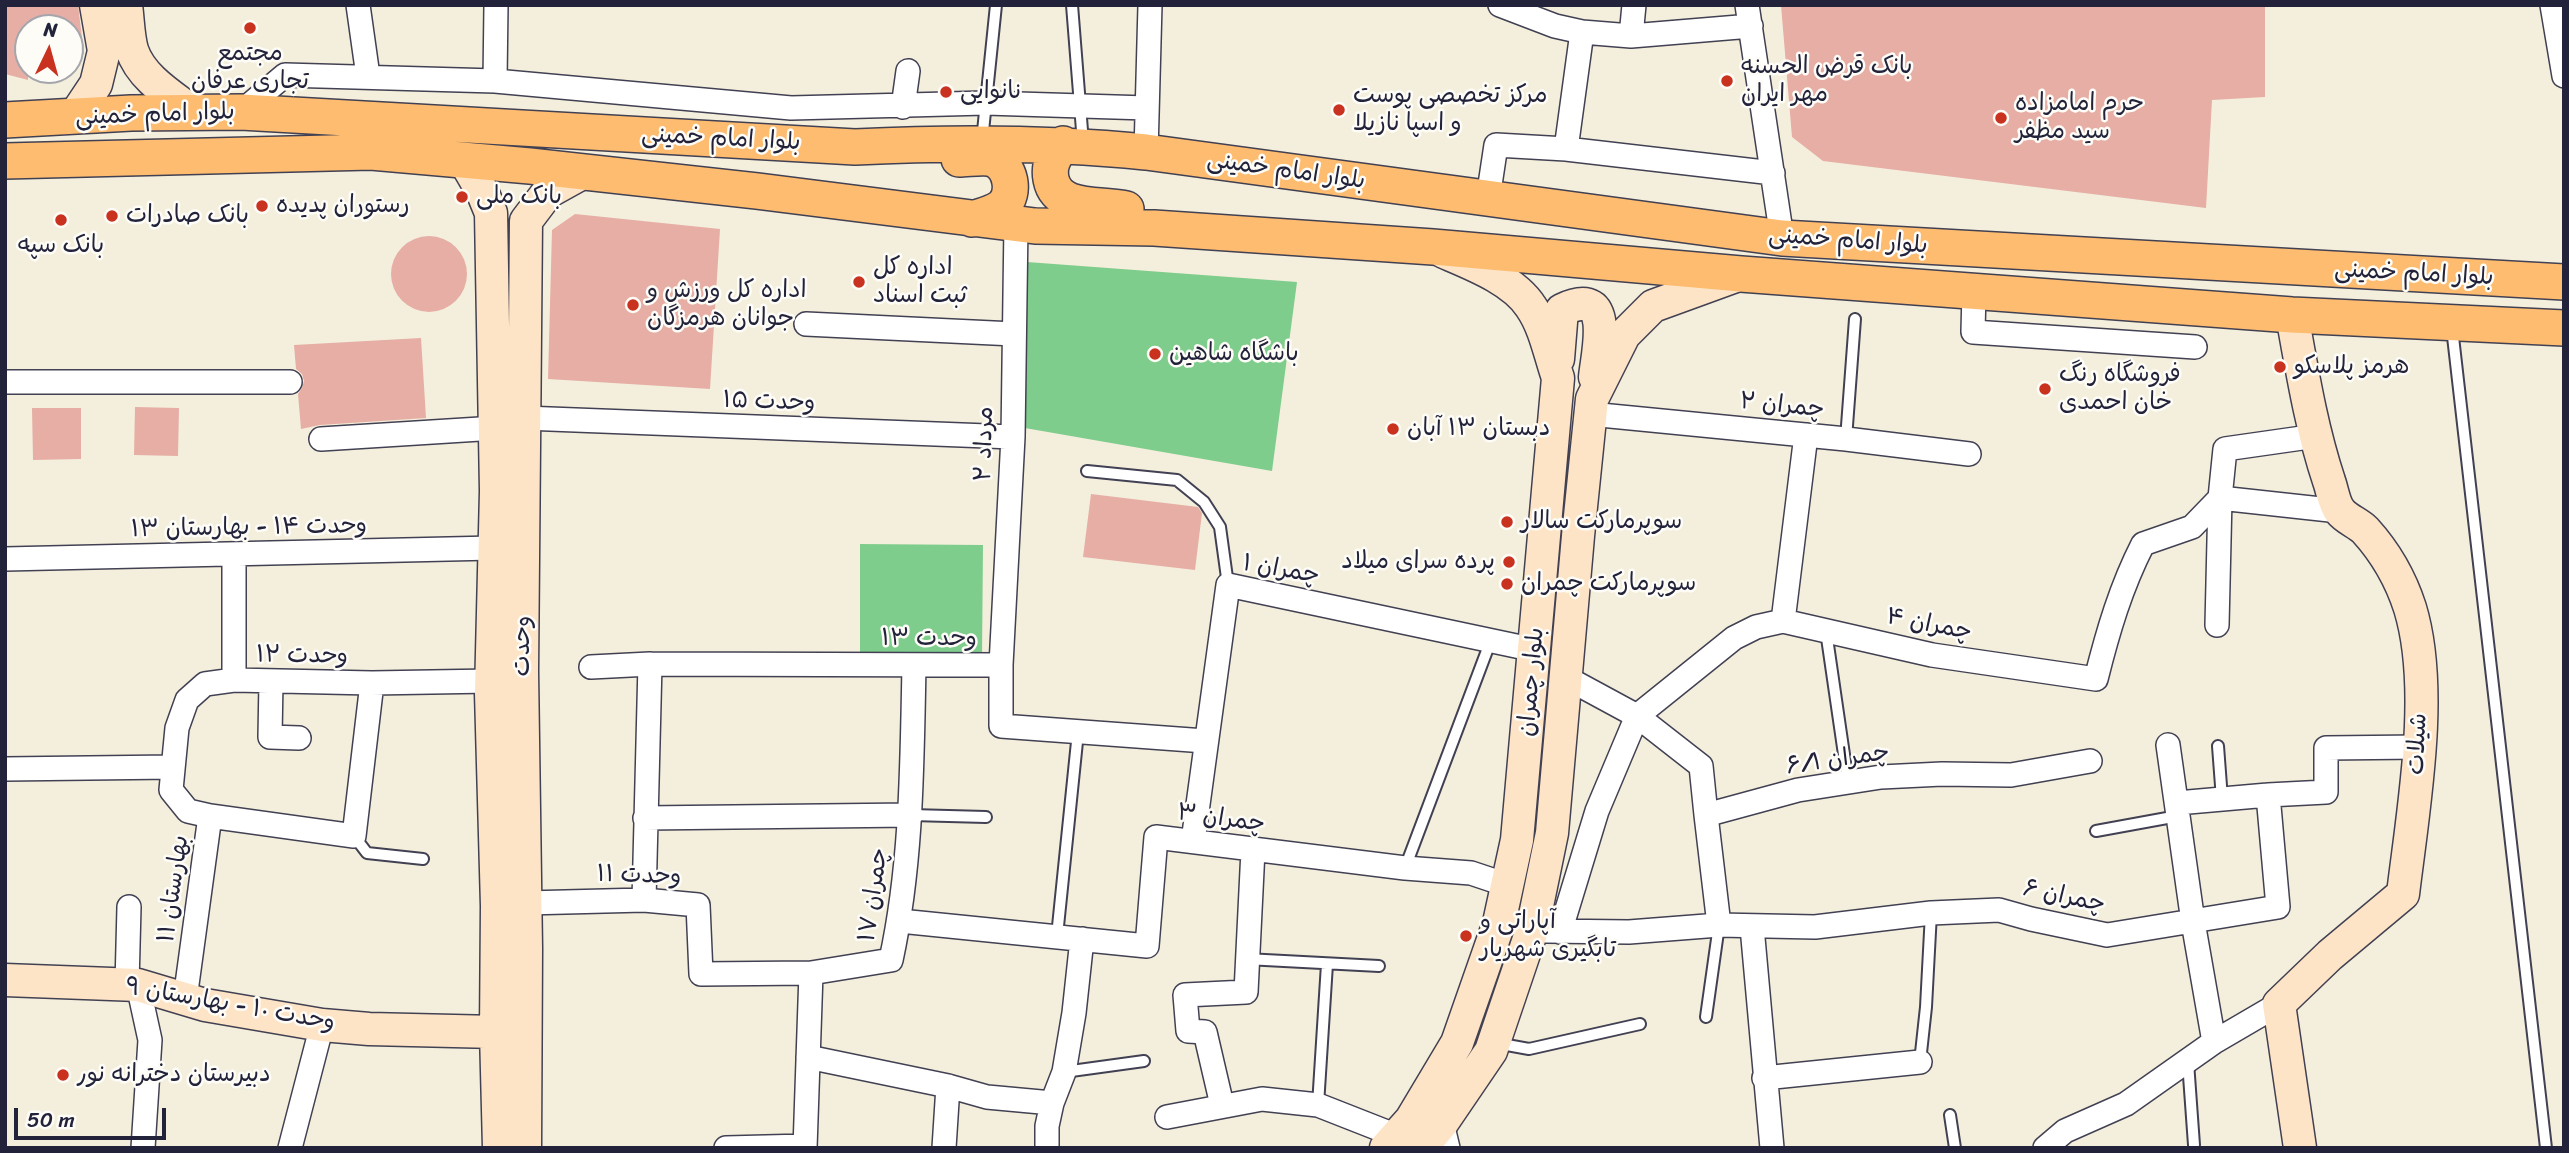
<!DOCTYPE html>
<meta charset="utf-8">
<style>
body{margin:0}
#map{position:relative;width:2569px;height:1153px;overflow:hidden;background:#f4efdc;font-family:Sriracha,sans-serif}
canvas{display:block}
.frame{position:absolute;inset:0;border:7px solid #22223b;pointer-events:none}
.north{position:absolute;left:14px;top:14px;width:70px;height:70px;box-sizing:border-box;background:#fdfcf7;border:2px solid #a5a5ac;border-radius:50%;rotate:5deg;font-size:19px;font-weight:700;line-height:28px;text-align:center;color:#22223b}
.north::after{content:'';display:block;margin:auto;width:24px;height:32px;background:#c8321e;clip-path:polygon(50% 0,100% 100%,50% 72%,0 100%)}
.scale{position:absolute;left:14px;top:1108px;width:152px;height:32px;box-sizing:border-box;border:4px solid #22223b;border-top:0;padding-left:9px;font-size:21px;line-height:24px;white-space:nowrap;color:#22223b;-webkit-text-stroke:5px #fdfcf7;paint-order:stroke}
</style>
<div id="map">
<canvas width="2569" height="1153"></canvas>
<div class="frame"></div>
<div class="north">N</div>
<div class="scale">50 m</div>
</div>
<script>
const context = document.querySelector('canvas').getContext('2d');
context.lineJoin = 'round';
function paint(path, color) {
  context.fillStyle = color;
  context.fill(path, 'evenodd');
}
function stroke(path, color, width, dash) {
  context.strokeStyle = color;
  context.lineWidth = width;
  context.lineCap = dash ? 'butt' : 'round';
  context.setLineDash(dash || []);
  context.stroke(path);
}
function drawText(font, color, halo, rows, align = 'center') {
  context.font = font + ' Sriracha,"Playpen Sans Arabic",sans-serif';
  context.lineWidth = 5;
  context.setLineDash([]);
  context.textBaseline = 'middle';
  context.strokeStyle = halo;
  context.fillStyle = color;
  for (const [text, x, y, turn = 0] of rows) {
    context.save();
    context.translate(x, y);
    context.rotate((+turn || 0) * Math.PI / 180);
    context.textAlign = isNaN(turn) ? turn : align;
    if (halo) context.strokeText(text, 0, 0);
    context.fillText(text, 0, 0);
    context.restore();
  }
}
paint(new Path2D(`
 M1027 262 1297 282 1272 471 1019 427Z
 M860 544 983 545 982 658H860Z`), '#7fcd8c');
paint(new Path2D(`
 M5 5H78L84 54 70 68V28H28V80L5 74Z
 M1781 5H2265V97L2212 100 2206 208 1823 161 1792 137Z
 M575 214 720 229 710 389 548 379 552 230Z
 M391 274a38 38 0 1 1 76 0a38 38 0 1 1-76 0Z
 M421 338 426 418 320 425 301 429 298 394 302 388 304 381 302 374 296 369 294 345Z
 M135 407 179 408 178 456 134 455Z
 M32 408H81V459L33 460Z
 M1091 494 1198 507 1202 513 1195 570 1083 557Z`), '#e6aea5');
const lane = new Path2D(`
 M1072 5 1083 143
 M982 141 996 5
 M2452 328 2546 1148
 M1846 439 1855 319
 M1087 471 1177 480 1204 502 1220 527 1228 585
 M1826 631 1848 782
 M2218 746 2222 799
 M911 815 986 817
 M2096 831 2178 816
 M354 836 367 853 423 859
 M1405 868 1491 640
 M1057 936 1078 732
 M1246 959 1379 966
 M1706 1017 1719 925
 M1496 1043 1529 1049 1640 1024
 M1920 1062 1926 1007 1931 913
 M2188 1062 2194 1145
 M1064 1072 1144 1061
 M1318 1105 1327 964
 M1950 1115 1955 1148`);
const street = new Path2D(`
 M358 5 368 76
 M1747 5 1782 238
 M2552 5 2564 76
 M1582 32 1631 36 1634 5
 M1631 36 1751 26
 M495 81 496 5
 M903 107 908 71
 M241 112 285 75 495 81 791 108 986 103 1147 108
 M1566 149 1773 173
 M1146 152 1150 5
 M1488 198 1496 145 1566 149 1582 32 1555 26 1500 5
 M1016 224 1013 437 1001 665V726L1205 741
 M1974 291 1973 332 2195 347
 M806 324 1014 334
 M5 382H290
 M1590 414 1846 439 1969 454
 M524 418 1013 437
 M321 439 496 428
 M5 559 493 548
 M1783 621 1806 435
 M2217 625 2220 498 2339 511
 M591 667 650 664 1001 665
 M1565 677 1637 716 1701 766 1706 815
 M234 680V554
 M271 681 270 737 299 738
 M2168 745 2193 922 2214 1042
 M5 769 173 767
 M2177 803 2268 795
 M210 816 354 836 372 683
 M645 818 911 815
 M1193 841 1228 585 1535 650
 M644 900 650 664
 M526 903 644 900 698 905 701 974 811 973
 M900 921 1147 946 1156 837 1405 868 1471 873 1507 885
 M1719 925 1706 815 1798 790 1881 777 1942 774 2011 775 2090 761
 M1752 927 1772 1148
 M1546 931 1629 932 1719 925 1815 927 1931 913 1999 910 2031 919 2107 935 2278 907 2268 795 2326 792V748L2420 747
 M1560 932 1597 811 1637 716 1734 638 1756 627 1783 621 1932 655 2096 679C2108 631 2121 587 2143 544L2192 527 2220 498 2225 449 2316 436
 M127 984 129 907
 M138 985 150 1040 143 1148
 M185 999 210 816 188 811 171 790 177 728 187 700 205 684 234 680 372 683 491 681
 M808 1057 948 1086 987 1097 1052 1103
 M1764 1078 1920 1062
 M1222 1105 1205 1032 1188 1031 1185 995 1246 992 1253 850
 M1167 1117 1262 1099 1318 1105 1397 1136
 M1442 1123 1448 1148
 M290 1148 322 1025
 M726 1148 805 1146
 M805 1148 811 973 891 960C912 863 912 764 914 665
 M944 1148 948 1086
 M1047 1148V1126L1052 1103 1064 1072 1074 1013 1082 939
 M2045 1148 2065 1131 2126 1104 2214 1042 2279 1004`);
const secondary = new Path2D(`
 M126 5C128 19 128 36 132 50 141 78 172 96 194 113
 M74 117 96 84 104 51 96 5
 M464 160 482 191 491 213 496 491 491 693 497 906 496 1032 499 1148
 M2292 315C2302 370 2311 427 2329 481 2332 489 2334 504 2340 511 2346 519 2358 523 2365 530 2385 552 2401 580 2410 608 2435 690 2413 810 2403 894L2330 955 2279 1004 2300 1148
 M1558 359 1562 310C1615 284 1598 349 1595 377
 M5 980 138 985 205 1005 322 1025 369 1029 496 1032
 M525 1148 526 949 522 671 526 221 548 192 584 172
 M1386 1148 1411 1120 1457 1043 1499 923 1517 840 1558 378C1550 355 1545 327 1531 307 1514 280 1472 264 1444 252
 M1421 1148 1442 1123 1491 1051 1532 930 1552 833 1578 536 1592 399 1624 335 1653 306 1741 274`);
const primary = new Path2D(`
 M5 120 131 113 241 112 855 147C955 142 1047 142 1146 152L1782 238 2564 282
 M1063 144C1055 155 1048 164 1051 179 1057 211 1101 203 1126 209
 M959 159C969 159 984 156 993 159 1011 166 1016 193 1003 206 995 213 982 216 972 219
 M5 161 371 152 530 166 757 191 1035 226 1154 228 1433 247 1741 274 2292 315 2564 328`);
stroke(lane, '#424153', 14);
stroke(street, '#424153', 26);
stroke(secondary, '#424153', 35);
stroke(primary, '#424153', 38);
stroke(lane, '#fff', 10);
stroke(street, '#fff', 23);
stroke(secondary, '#fee4c6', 32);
stroke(primary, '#fdbc70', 35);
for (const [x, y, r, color] of [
 [250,28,7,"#c8321e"],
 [1727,81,7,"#c8321e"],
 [946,92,7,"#c8321e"],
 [1339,110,7,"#c8321e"],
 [2001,118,7,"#c8321e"],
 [462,197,7,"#c8321e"],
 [262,206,7,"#c8321e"],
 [112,216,7,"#c8321e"],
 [61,220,7,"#c8321e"],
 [859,282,7,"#c8321e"],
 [633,305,7,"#c8321e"],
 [1155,354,7,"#c8321e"],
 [2280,367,7,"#c8321e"],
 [2045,389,7,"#c8321e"],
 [1393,429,7,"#c8321e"],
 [1507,522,7,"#c8321e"],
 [1509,562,7,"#c8321e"],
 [1507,584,7,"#c8321e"],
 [1466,936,7,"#c8321e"],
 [63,1075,7,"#c8321e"]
]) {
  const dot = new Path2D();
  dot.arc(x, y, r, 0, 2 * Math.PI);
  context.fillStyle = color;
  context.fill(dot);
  stroke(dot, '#fdfcf7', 2.5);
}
drawText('24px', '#22223b', '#fdfcf7', [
 ["مجتمع",250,54,"center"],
 ["تجاری عرفان",250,82,"center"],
 ["بانک قرض الحسنه",1741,67],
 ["مهر ایران",1741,95],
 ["نانوایی",960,92],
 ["مرکز تخصصی پوست",1353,96],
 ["و اسپا نازیلا",1353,124],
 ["حرم امامزاده",2015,104],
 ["سید مظفر",2015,132],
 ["بانک ملی",476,197],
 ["رستوران پدیده",276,206],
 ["بانک صادرات",126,216],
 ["بانک سپه",61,246,"center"],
 ["اداره کل",873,268],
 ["ثبت اسناد",873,296],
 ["اداره کل ورزش و",647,291],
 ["جوانان هرمزگان",647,319],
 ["باشگاه شاهین",1169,354],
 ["هرمز پلاسکو",2294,367],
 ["فروشگاه رنگ",2059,375],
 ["خان احمدی",2059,403],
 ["دبستان ۱۳ آبان",1407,429],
 ["سوپرمارکت سالار",1521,522],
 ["پرده سرای میلاد",1495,562,"right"],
 ["سوپرمارکت چمران",1521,584],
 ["آپاراتی و",1480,922],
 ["تابگیری شهریار",1480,950],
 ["دبیرستان دخترانه نور",77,1075]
], 'left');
drawText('24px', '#22223b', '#fdfcf7', [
 ["بلوار امام خمینی",155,115,-2],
 ["بلوار امام خمینی",721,139,3],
 ["بلوار امام خمینی",1286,171,8],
 ["بلوار امام خمینی",1848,241,4],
 ["بلوار امام خمینی",2414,274,3],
 ["وحدت ۱۵",769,402,2],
 ["چمران ۲",1782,406,6],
 ["مرداد ۲",985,444,-88],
 ["وحدت ۱۴ - بهارستان ۱۳",249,528,-1],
 ["چمران ۱",1281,570,10],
 ["چمران ۴",1929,625,11],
 ["وحدت ۱۳",929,639],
 ["وحدت",523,646,-90],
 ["وحدت ۱۲",302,656,1],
 ["بلوار چمران",1532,682,-85],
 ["شیلات",2418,744,-87],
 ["چمران ۶/۱",1838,760,-8],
 ["چمران ۳",1221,819,8],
 ["وحدت ۱۱",639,876,2],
 ["بهارستان ۱۱",174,889,-82],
 ["چمران ۱۷",874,895,-82],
 ["چمران ۶",2064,897,12],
 ["وحدت ۱۰ - بهارستان ۹",230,1005,10]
]);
</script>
